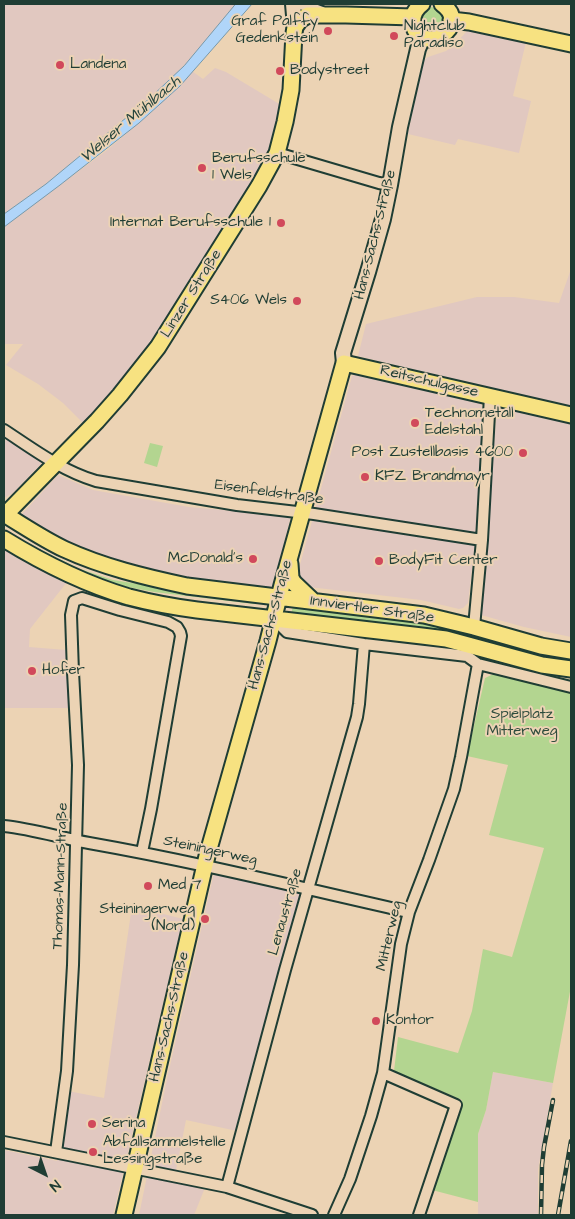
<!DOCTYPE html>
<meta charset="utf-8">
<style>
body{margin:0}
#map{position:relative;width:575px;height:1219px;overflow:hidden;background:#ecd3b4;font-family:"Architects Daughter",sans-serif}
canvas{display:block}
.frame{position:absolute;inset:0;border:5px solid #1f3d34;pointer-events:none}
.north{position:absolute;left:20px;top:1149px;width:50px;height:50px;-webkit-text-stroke:4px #ecd3b4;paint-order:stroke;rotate:139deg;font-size:14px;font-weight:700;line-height:20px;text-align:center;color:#1f3d34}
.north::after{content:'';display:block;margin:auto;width:18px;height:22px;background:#1f3d34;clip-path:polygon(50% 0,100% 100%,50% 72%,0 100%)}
</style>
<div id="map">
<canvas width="575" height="1219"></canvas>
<div class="frame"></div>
<div class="north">N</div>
</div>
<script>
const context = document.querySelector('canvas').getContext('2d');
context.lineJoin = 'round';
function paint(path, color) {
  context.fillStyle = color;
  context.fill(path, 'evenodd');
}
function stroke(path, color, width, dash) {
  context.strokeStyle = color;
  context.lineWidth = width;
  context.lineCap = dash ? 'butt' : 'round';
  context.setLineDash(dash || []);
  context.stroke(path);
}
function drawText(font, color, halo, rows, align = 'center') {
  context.font = font + ' "Architects Daughter",sans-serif';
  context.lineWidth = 4;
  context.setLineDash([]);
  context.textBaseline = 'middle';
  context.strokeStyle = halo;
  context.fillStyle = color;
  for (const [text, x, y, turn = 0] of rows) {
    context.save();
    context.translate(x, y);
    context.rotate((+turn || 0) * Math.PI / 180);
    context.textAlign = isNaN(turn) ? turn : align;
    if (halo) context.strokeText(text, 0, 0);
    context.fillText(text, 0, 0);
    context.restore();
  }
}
paint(new Path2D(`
 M4 4H236L185 66 203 79 215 68 226 72 281 105 278 124 269 155 254 181 159 332 124 380 83 423 63 403 38 384 6 365 23 344H4V226L106 151 154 110 145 91 148 98 46 184 4 214Z
 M467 31 526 42 513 96 531 101 519 153 458 139 455 145 408 134 423 61 428 57 446 51 454 45Z
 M571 269V408L358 356 366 324 477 297H514L559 303Z
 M363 372 475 399 481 403 486 423 479 530 474 551 468 603 463 608 459 609 421 600 309 587 306 586 299 577 298 572 352 376Z
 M500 406 571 423V637L524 627 481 615 485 539 497 412Z
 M7 438 43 462 13 493 4 498V443Z
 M58 475 93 490 189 507 291 516 272 590 199 583 142 572 78 549 21 515Z
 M4 548 21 560 67 582 30 629 29 647 66 650 71 708H4Z
 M214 873 301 894 237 1131 186 1120 174 1180 204 1190 194 1215H139L167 1079Z
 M132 906 183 919 113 1215H4V1150L57 1161 68 1091 104 1098Z
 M493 1072 553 1083 538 1170V1215H478V1134L486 1110Z`), '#e1c8c0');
paint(new Path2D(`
 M432 7C442 9 444 16 444 25L431 34 421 28 419 16 428 8Z
 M150 443 163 446 157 467 144 463Z
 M11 535 80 569 113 580 196 593 261 601 260 603 254 604 154 592 112 584 82 575Z
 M293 605 404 618 468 632 518 648 545 654 571 658V663L291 615Z
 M498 672 571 690V986L553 1083 493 1072 486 1110 478 1134V1202L432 1190 462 1100 394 1071 398 1037 458 1053 472 1011 483 949 512 957 544 848 489 835 508 765 467 756 485 678Z`), '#b3d590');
const water = new Path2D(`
 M236 4H252L180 86 139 123 60 185 4 227V214L46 184 150 98 184 66Z`);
paint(water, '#b0d5f9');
stroke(water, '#7698aa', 1);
const street = new Path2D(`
 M301 4 322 12
 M277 153 379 183 390 185
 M4 430C33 449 62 471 96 481L237 505 314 514 482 540
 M274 619 287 632 364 644 467 656 478 664 571 687
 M474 627 482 540 490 396
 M4 826C33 829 61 838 89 843 197 862 302 888 409 912
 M383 1073 456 1105 419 1215
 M4 1142 227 1187 312 1215
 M56 1152 67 1071 73 965 78 765 73 672 71 615 74 601 82 598 120 610 168 622 177 627 180 632 181 636 151 809 142 852
 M227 1187 285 970 357 717 359 704 364 644
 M334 1215 350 1179 371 1116 383 1073 401 944 409 912 429 860 454 789 461 757 478 664`);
const secondary = new Path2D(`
 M293 4 295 27
 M344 363 343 353 368 272 383 219 390 185 400 127 418 49 423 37`);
const primary = new Path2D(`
 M422 4C415 9 412 16 413 24 421 58 473 26 442 4
 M451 20 469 22 571 44
 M4 514C24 526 43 539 64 549 103 567 145 577 187 586L424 615 474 627 541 646 571 651
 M4 516 97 421 120 395 158 347 259 186 277 153 285 122 291 90 294 33 295 27 300 20 308 15H346L413 17
 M4 539C43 563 85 584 129 597 152 603 174 607 197 610L422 636 446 639 542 665 571 669
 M290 564 291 578 294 583 313 601
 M124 1215 207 856 268 641 282 585 344 363 571 415`);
stroke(street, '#1f3d34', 14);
stroke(secondary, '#1f3d34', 18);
stroke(primary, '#1f3d34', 19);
stroke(street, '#ecd3b4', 10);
stroke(secondary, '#ecd3b4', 14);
stroke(primary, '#f7e281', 15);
const rail = new Path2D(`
 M541 1215 542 1165 544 1147 553 1100
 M558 1215 571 1141`);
stroke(rail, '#1f3d34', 4.5);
stroke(rail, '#ecd3b4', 2.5, [8]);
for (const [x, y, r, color] of [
 [328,31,5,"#d1495b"],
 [394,36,5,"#d1495b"],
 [60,65,5,"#d1495b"],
 [280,71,5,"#d1495b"],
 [202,168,5,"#d1495b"],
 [281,223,5,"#d1495b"],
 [297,301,5,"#d1495b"],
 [415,423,5,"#d1495b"],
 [523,453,5,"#d1495b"],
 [365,477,5,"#d1495b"],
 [253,559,5,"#d1495b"],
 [379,561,5,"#d1495b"],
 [32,671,5,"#d1495b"],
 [148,886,5,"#d1495b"],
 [205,919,5,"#d1495b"],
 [376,1021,5,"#d1495b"],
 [92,1124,5,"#d1495b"],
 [93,1152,5,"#d1495b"]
]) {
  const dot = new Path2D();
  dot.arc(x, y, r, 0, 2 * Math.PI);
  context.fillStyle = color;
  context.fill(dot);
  stroke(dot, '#ecd3b4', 2);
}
drawText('15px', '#1f3d34', '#ecd3b4', [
 ["Graf Palffy",318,22,"right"],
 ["Gedenkstein",318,39,"right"],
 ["Nightclub",404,27],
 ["Paradiso",404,44],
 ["Landena",70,65],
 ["Bodystreet",290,71],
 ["Berufsschule",212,159],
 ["1 Wels",212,176],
 ["Internat Berufsschule 1",271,223,"right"],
 ["S406 Wels",287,301,"right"],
 ["Technometall",425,414],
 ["Edelstahl",425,431],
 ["Post Zustellbasis 4600",513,453,"right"],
 ["KFZ Brandmayr",375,477],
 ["McDonald's",243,559,"right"],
 ["BodyFit Center",389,561],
 ["Hofer",42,671],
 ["Med 7",158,886],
 ["Steiningerweg",195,910,"right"],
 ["(Nord)",195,927,"right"],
 ["Kontor",386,1021],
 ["Serina",102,1124],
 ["Abfallsammelstelle",103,1143],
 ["Lessingstraße",103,1160]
], 'left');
drawText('15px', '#1f3d34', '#ecd3b4', [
 ["Hans-Sachs-Straße",376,235,-76],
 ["Linzer Straße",192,294,-58],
 ["Reitschulgasse",429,382,13],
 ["Eisenfeldstraße",269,493,8],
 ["Innviertler Straße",372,610,8],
 ["Hans-Sachs-Straße",271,625,-75],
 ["Steiningerweg",210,851,12],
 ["Thomas-Mann-Straße",61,876,-88],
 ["Lenaustraße",286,912,-74],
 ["Mitterweg",390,936,-77],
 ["Hans-Sachs-Straße",170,1017,-77]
]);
drawText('15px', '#2e4c3d', '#ecd3b4', [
 ["Spielplatz",522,715],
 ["Mitterweg",522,732]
]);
drawText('italic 16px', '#26453e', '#ecd3b4', [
 ["Welser Mühlbach",131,120,-40]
]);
</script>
